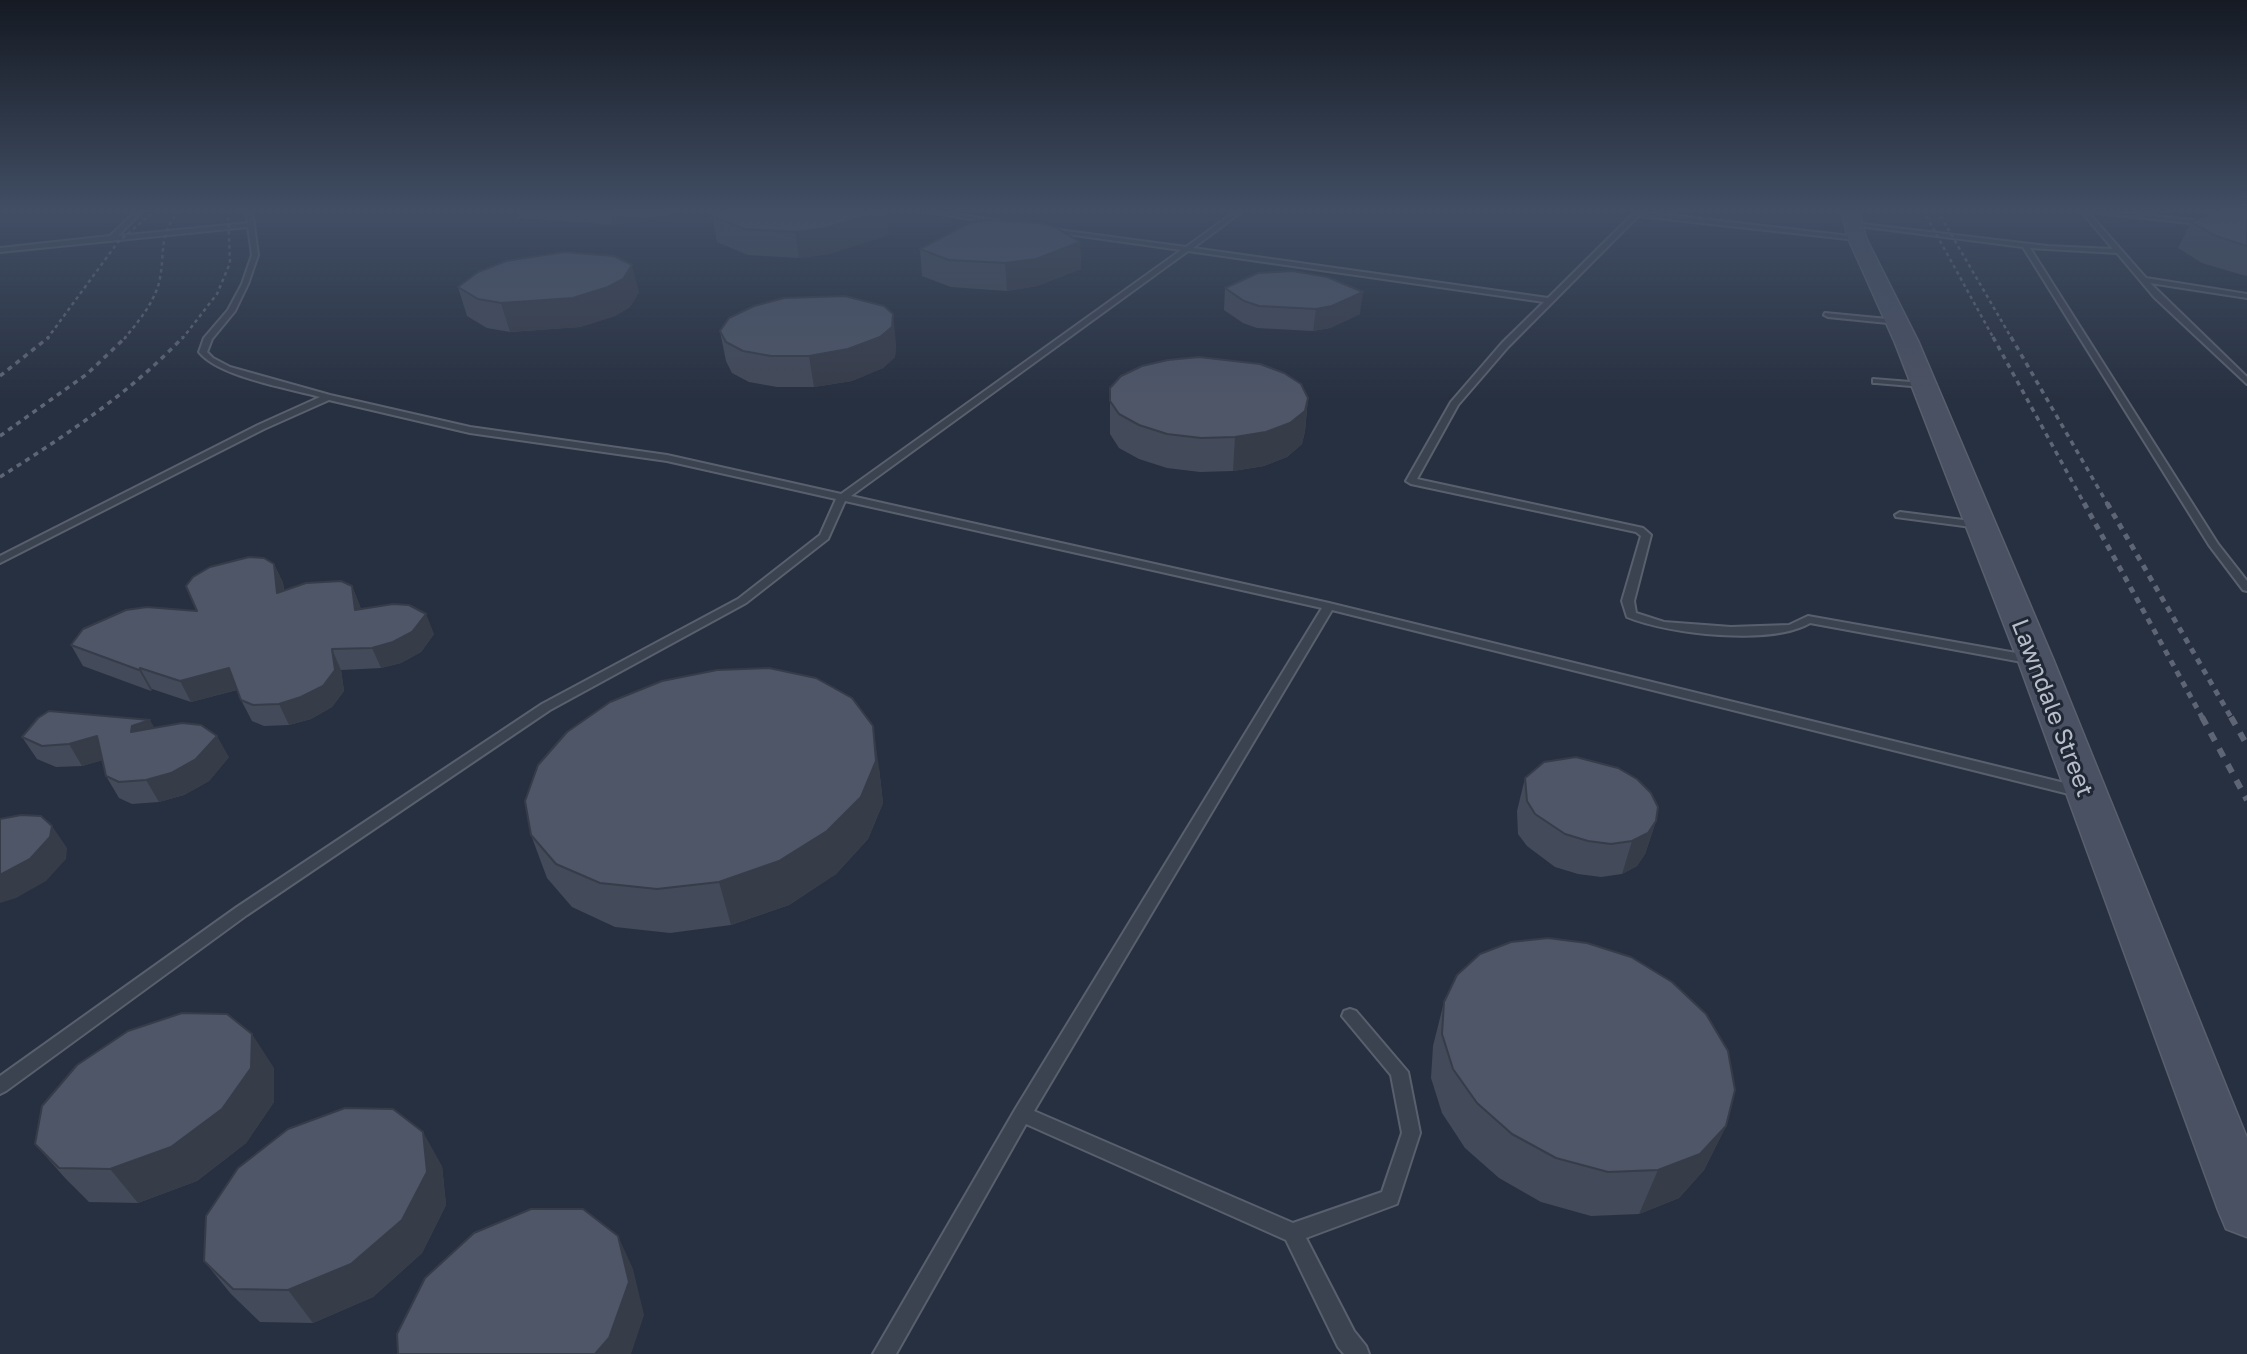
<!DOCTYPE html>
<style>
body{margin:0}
canvas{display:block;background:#273040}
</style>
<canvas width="2247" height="1354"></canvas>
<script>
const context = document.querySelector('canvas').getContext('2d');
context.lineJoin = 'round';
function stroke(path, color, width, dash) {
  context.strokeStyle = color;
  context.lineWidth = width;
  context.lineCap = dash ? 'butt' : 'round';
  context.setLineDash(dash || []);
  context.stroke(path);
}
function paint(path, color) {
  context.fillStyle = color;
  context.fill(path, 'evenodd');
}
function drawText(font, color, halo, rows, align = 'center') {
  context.font = font + ' "Golos Text",sans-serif';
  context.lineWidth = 6;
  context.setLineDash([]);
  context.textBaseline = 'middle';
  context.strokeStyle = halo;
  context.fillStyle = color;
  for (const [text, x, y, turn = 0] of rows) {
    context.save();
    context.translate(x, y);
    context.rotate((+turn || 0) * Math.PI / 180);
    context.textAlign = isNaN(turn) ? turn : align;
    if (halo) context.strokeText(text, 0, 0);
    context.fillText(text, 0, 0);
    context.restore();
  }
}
const service = new Path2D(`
 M137 210H143L118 236 248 223 246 210H252L258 255 248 284 235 311 212 339 207 352 213 358 230 367 330 395 470 427 667 455 841 494 1181 250 1046 231 1044 228 1186 247 1237 210H1244L1193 248 1548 298 1637 210H1643L1641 212 1859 237 1857 240 1638 216 1508 347 1458 405 1417 479 1643 528 1651 535 1634 601 1636 613 1664 622 1731 627 1789 625 1808 616 2033 656 2039 660 2037 663 2033 664 1810 623C1771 646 1668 634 1627 617L1622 601 1641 536 1636 532 1411 484 1406 481 1451 402 1502 343 1544 302 1188 251 851 496 1329 603 2081 787 2086 789 2088 792 2086 795 2081 797 1332 610 1034 1111 1293 1223 1382 1192 1402 1133 1391 1075 1342 1016 1344 1011 1350 1009 1356 1011 1408 1072 1420 1133 1397 1204 1306 1238 1354 1331 1366 1346 1369 1354H1344L1338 1347 1286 1240 1026 1124 896 1354H873L1016 1108 1322 608 845 501 828 539 746 603 550 710 247 915 6 1091 0 1094V1076L237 907 542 704 738 599 820 535 836 499 667 461 470 433 329 400 264 429 0 563V556L258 425 320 397C288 388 219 377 199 352L204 338 228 310 242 284 252 255 248 227 0 252V248L110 236Z
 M918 210H932L1004 222 1001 224Z
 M2080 210H2099L2210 222 2208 225 2088 212 2146 278 2247 294V298L2150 283 2247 377V384L2154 297 2117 253 2030 248 2218 544 2247 581V591L2243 590 2209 545 2023 247 1851 225 1854 223 2047 246 2113 249Z
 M1825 313 1898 320 1902 322 1898 324 1828 317 1824 315Z
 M1873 379 1923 383 1927 385 1923 387 1876 383H1873Z
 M1900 512 1979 522 1984 525 1979 528 1896 517 1895 515Z`);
const secondary = new Path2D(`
 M1841 210H1859L1866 238 1919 343 2054 661 2247 1138V1237L2226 1229 2218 1210 2018 661 1895 343 1848 238Z`);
stroke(service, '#59606d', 4);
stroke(secondary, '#59606d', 3);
paint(service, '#3b4250');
paint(secondary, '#4a5162');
stroke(new Path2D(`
 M1923 210 1994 339
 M1937 210 2012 339
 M47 339 118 242 156 210
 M124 339C138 322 153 304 159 283 166 252 157 238 179 210
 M182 339 217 294 230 263 228 210`), '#5e6676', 2.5, [3.5, 3.5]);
stroke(new Path2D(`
 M1993 337 2085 505
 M2011 337 2108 505
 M0 376 49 337
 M0 436 87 374 126 337
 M0 477C65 436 130 393 183 337`), '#5e6676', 3.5, [5, 5]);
stroke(new Path2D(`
 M2084 503 2203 719
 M2107 503 2232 719`), '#5e6676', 5, [6, 6]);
stroke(new Path2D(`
 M2202 717 2247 800
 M2231 717 2247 745`), '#5e6676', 6, [9, 9]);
paint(new Path2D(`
 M517 210H684L657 219 612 225 519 218Z
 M2191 210H2247V276L2239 274 2202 263 2178 248 2191 222 2212 215Z
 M712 216 889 235 829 254 799 258 748 255 717 242Z
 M1080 242 1081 269 1037 286 1007 291 951 287 922 276 920 249Z
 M458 287 639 292 630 307 615 316 580 327 510 332 487 328 467 316Z
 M1225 288 1360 314 1330 328 1313 331 1257 328 1243 323 1224 310Z
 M720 331 896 344 895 357 883 368 852 381 814 387H777L749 382 732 373 726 361Z
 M1308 398 1305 431 1302 444 1287 457 1264 466 1233 471 1200 472 1167 468 1139 459 1119 448 1110 434V401Z
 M274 564 283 583 284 590 352 586 361 609 434 634 421 652 401 663 381 668 341 670 344 691 332 707 311 719 289 725 264 726 252 721 241 700 237 690 191 702 152 689 151 691 83 666 71 645 197 611Z
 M154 728 229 757 209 781 184 795 159 802 132 804 119 798 106 776 102 760 82 766 56 767 37 759 22 737Z
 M879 768 883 803 868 839 836 874 789 905 731 925 670 933 615 927 572 907 547 878 531 835Z
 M1525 778 1656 821 1645 854 1637 866 1622 874 1601 877 1578 874 1555 867 1527 846 1518 834 1517 811Z
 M1444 1002 1726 1126 1704 1170 1679 1198 1639 1214 1591 1216 1541 1202 1499 1178 1465 1148 1442 1113 1431 1078 1433 1046Z
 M274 1068V1102L246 1143 197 1181 138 1203 89 1202 65 1178 35 1144Z
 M442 1166 446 1205 422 1253 373 1297 313 1323 260 1322 231 1294 204 1261Z`), '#434a59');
paint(new Path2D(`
 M609 210H684L657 219 612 225Z
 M886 210 889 235 829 254 799 258 795 232Z
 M1080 242 1081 269 1037 286 1007 291 1005 263Z
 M632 265 639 292 630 307 615 316 580 327 510 332 501 303Z
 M1363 292 1360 314 1330 328 1313 331 1316 309Z
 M893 314 896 344 895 357 883 368 852 381 814 387 809 356Z
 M1308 398 1305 431 1302 444 1287 457 1264 466 1233 471 1235 437Z
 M274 564 283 583 286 613 277 593Z
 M352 586 360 606 363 630 355 610Z
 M426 614 434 634 421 652 401 663 381 668 372 648Z
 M332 649 341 670 344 691 332 707 311 719 289 725 279 704Z
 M140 668 152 689 151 691 139 670Z
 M229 668 240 689 191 702 180 681Z
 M150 720 162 741 131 732 132 726Z
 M873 726 879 768 883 803 868 839 836 874 789 905 731 925 719 882Z
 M97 736 111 758 82 766 69 744Z
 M217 736 229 757 209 781 184 795 159 802 146 780Z
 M1656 821 1645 854 1637 866 1622 874 1632 841Z
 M52 826 67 848 66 859 46 881 16 898 0 903V875Z
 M252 1034 274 1068V1102L246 1143 197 1181 138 1203 110 1169Z
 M1726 1126 1704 1170 1679 1198 1639 1214 1658 1170Z
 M423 1132 442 1166 446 1205 422 1253 373 1297 313 1323 288 1290Z
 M618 1236 633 1269 644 1315 631 1354H595Z`), '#373c49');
const building = new Path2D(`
 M728 210H886L826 228 795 232 744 229 712 216Z
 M2225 210H2247V246L2216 236 2191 222Z
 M990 220 1041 223 1055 227 1080 242 1036 259 1005 263 949 260 920 249 971 222Z
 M564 252 614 256 632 265 623 279 608 287 573 298 501 303 478 299 458 287 478 272 506 261Z
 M1293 271 1327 277 1363 292 1332 306 1316 309 1259 306 1244 301 1225 288 1258 273Z
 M845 296 884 306 893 314 892 327 880 337 848 349 809 356H771L743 351 726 342 720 331 729 318 754 306 784 298Z
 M1199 357 1260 364 1284 373 1301 384 1308 398 1305 411 1290 423 1266 432 1235 437 1201 438 1167 434 1139 425 1119 414 1110 401V388L1121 376 1142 366 1168 360Z
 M249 557 264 558 274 564 277 593 306 583 341 581 352 586 355 610 393 604 409 605 426 614 412 632 393 642 372 648 332 649 335 670 323 686 301 697 279 704 253 705 241 700 229 668 180 681 140 668 139 670 71 645 83 629 126 610 147 607 197 611 186 586 193 577 210 567Z
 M769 668 816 678 852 698 873 726 876 761 861 797 827 831 779 861 719 882 657 889 600 883 556 864 531 835 525 801 538 765 567 732 610 702 662 681 717 670Z
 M49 711 150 720 132 726 131 732 182 723 201 725 217 736 196 759 171 773 146 780 119 782 106 776 97 736 69 744 42 746 22 737 38 718Z
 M1576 757 1618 768 1637 779 1651 793 1658 807 1656 821 1648 833 1632 841 1611 844 1588 841 1565 834 1535 814 1527 801 1525 778 1544 762Z
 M21 815 41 816 52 826 50 837 30 859 0 875V819Z
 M1548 938 1587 943 1631 957 1672 982 1706 1014 1728 1051 1735 1090 1726 1126 1700 1154 1658 1170 1608 1172 1556 1158 1512 1134 1477 1103 1453 1069 1442 1034 1444 1002 1457 975 1480 954 1511 942Z
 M182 1013 227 1014 252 1034 251 1068 222 1109 171 1147 110 1169 59 1168 35 1144 42 1106 77 1065 128 1031Z
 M345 1108 393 1109 423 1132 427 1172 402 1220 351 1264 288 1290 233 1289 204 1261 206 1216 238 1168 288 1129Z
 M531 1209H583L618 1236 629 1282 609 1338 595 1354H398L397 1334 425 1278 474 1233Z`);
paint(building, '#4e5668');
stroke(building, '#373c49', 2);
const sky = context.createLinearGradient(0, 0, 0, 399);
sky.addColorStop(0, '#151a23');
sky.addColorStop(0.53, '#414e64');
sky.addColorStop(1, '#414e6400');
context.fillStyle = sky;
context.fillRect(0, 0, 2247, 399);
drawText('24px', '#b8bdca', '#202735', [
 ["Lawndale Street",2052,708,69]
]);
</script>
